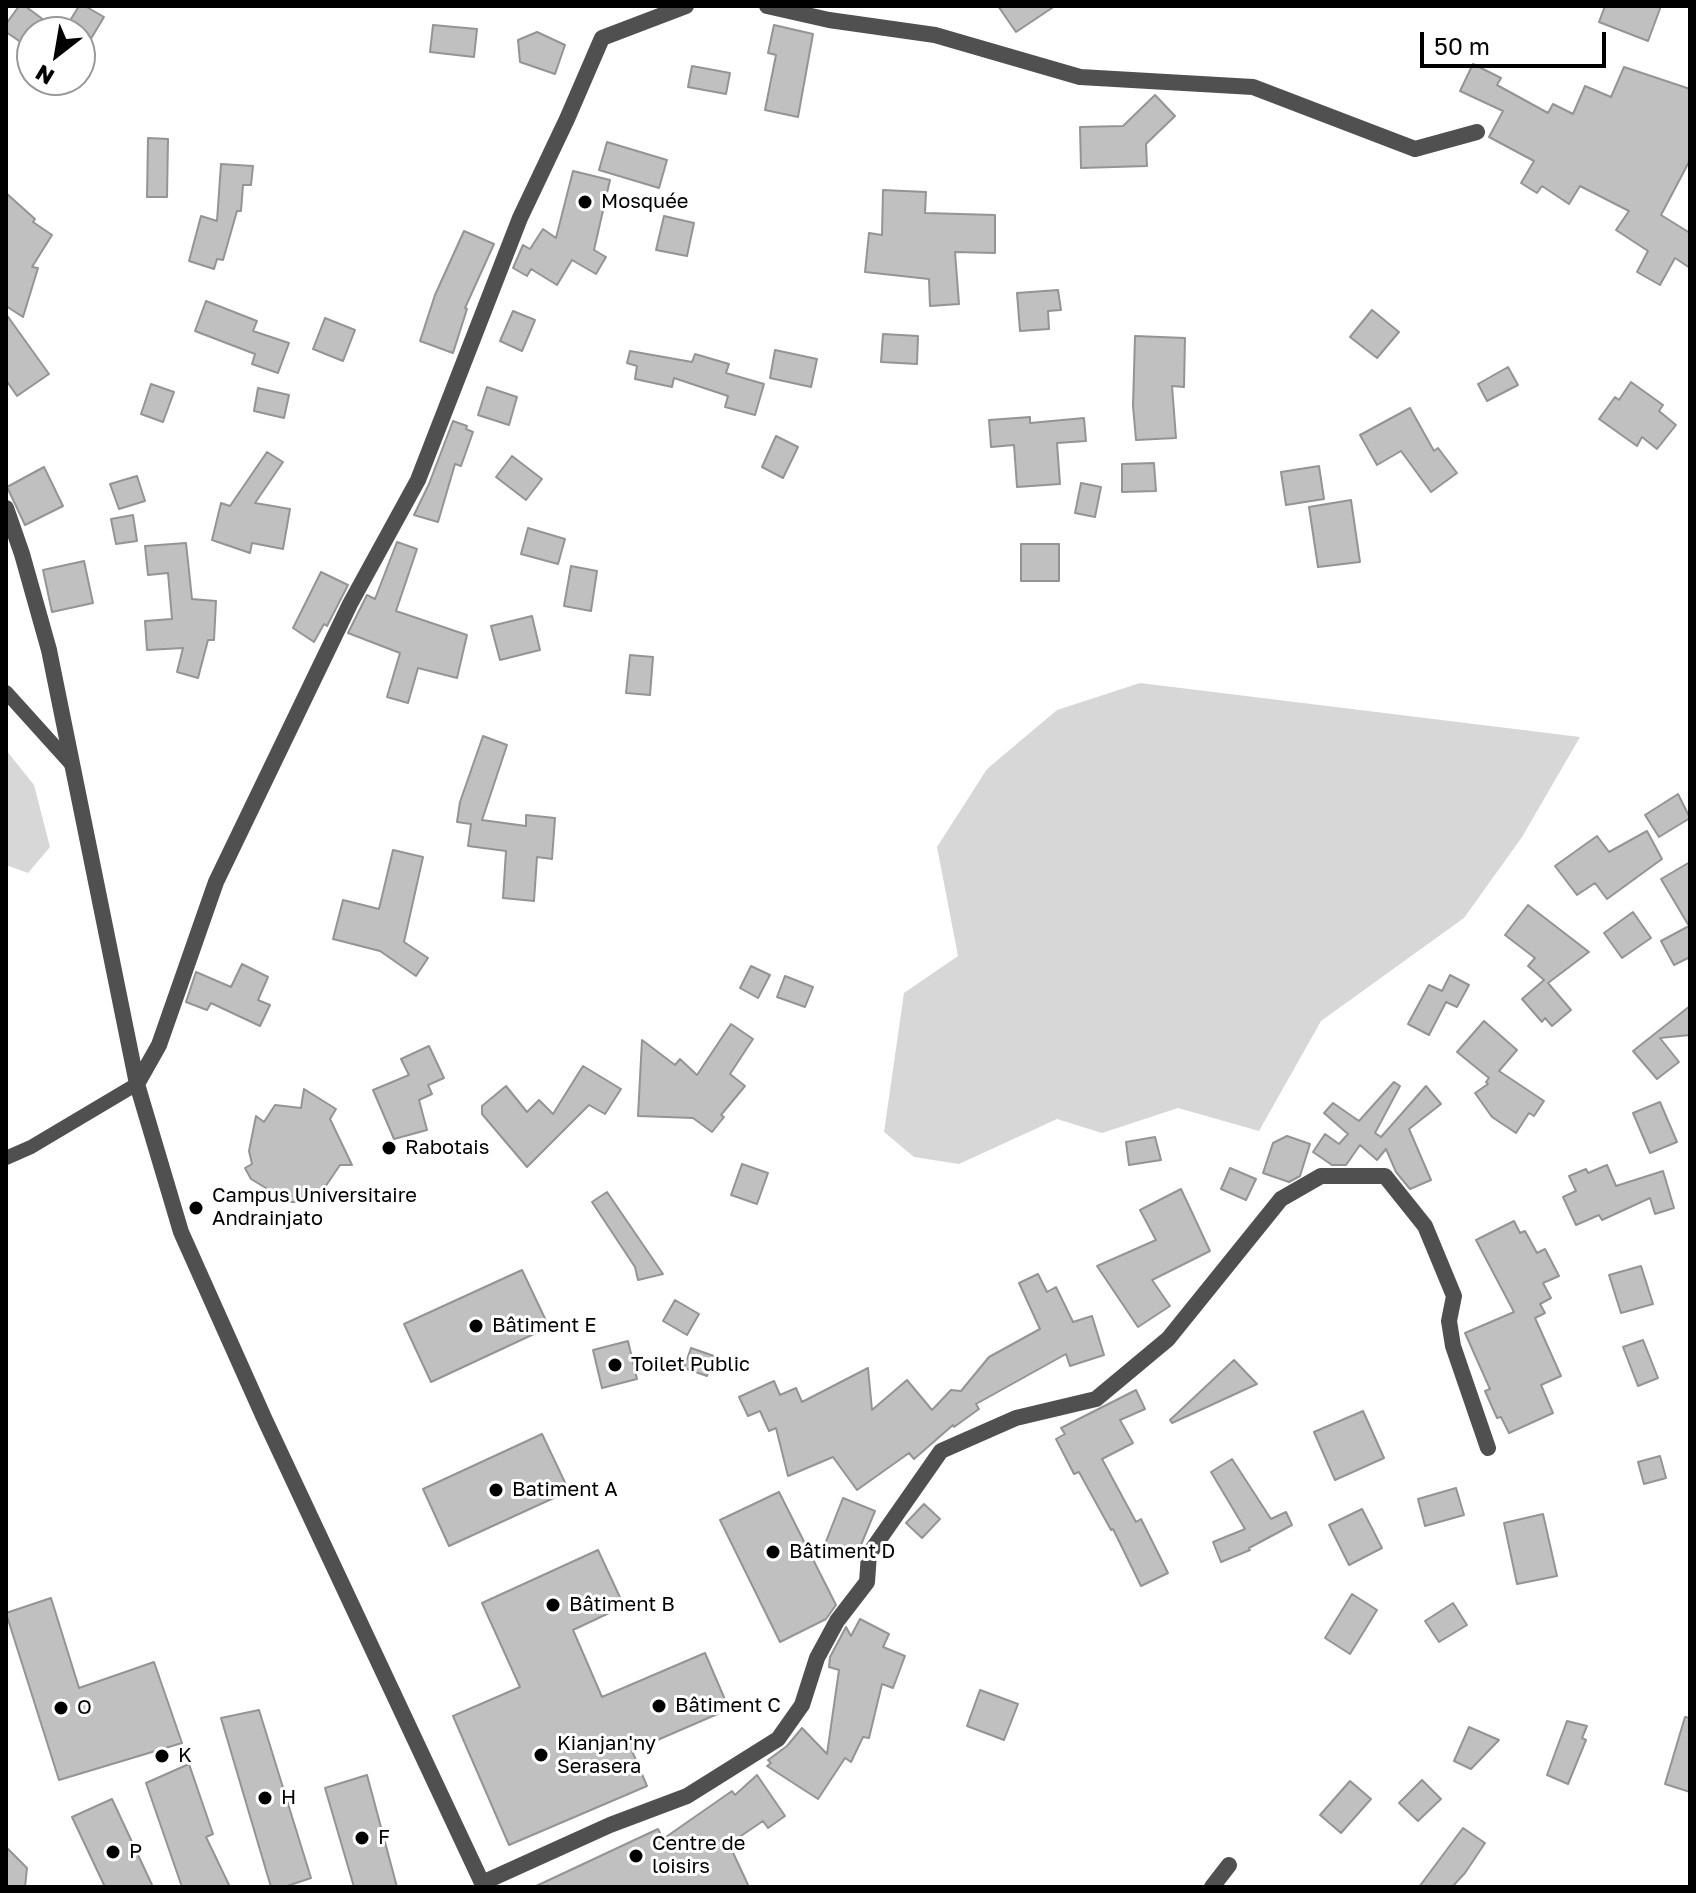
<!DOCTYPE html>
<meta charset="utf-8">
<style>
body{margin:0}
#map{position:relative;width:1696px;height:1893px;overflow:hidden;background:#fff;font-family:"Golos Text",sans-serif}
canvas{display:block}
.frame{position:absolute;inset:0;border:8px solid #000;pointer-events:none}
.north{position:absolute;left:16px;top:16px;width:80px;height:80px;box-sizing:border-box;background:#fff;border:2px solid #999;border-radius:50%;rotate:211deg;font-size:22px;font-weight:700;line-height:32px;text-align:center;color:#000}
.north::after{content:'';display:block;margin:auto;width:28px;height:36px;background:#000;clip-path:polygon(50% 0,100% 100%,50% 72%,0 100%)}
.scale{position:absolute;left:1420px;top:32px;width:186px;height:36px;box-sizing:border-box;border:4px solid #000;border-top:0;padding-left:10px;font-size:24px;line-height:28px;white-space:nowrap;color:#000;-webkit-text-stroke:6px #fff;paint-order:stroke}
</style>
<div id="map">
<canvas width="1696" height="1893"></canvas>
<div class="frame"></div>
<div class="north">N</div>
<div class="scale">50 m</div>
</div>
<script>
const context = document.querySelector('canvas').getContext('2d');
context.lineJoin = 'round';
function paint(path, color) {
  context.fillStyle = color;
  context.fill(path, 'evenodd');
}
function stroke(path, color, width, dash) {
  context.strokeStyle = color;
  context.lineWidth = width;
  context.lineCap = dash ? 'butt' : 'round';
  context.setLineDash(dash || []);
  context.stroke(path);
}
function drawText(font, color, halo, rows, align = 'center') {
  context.font = font + ' "Golos Text",sans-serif';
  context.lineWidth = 6;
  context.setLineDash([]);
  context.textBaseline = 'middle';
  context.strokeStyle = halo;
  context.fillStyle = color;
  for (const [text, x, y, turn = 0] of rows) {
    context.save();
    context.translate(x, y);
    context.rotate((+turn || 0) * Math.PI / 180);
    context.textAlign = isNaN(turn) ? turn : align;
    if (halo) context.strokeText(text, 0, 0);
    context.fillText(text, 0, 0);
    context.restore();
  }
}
paint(new Path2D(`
 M1140 683 1580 737 1522 837 1464 918 1321 1021 1259 1131 1178 1108 1102 1133 1057 1119 959 1164 914 1157 884 1132 904 993 958 956 937 847 987 769 1057 710Z
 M6 750 34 785 50 847 28 873 6 865Z`), '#d7d7d7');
const building = new Path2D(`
 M19 6H25L60 32H32L25 45 6 32V24Z
 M79 6H85L104 17 80 57V32H63Z
 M998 6H1055L1016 32Z
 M1605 6H1661L1648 41 1599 22Z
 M433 25 477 29 474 57 430 52Z
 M774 25 813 34 798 117 765 110 776 55 768 53Z
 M537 32 565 45 555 74 520 62 518 40Z
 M1473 64 1501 78 1497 85 1548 113 1553 104 1573 114 1585 86 1611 97 1624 67 1690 89V160L1661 215 1690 233V268L1675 258 1660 285 1637 272 1648 251 1616 230 1629 211 1580 186 1569 204 1542 186 1537 193 1521 183 1534 161 1489 137 1503 111 1460 91Z
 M692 66 730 73 726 94 688 87Z
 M1155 95 1175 116 1146 144 1147 166 1081 168 1080 127 1123 126Z
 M148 138 168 139 167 197H147Z
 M607 142 667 160 659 188 599 170Z
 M221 164 253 166 251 185H243L241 211H237L223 260 217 259 214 269 189 261 201 216 217 221Z
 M573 171 610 180 594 250 606 257 596 274 572 260 557 285 531 269 527 276 513 268 523 245 530 249 543 229 556 238Z
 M883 190 926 192 925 213 995 215V253L955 252 959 304 930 306 929 279 865 272 869 233 882 235Z
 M6 193 35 219 33 222 52 235 32 267 38 268 23 317 6 306Z
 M664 216 694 223 687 256 656 250Z
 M464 231 494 244 465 308 467 309 453 353 420 341 435 295Z
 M1058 290 1061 310 1048 311 1049 329 1020 331 1017 293Z
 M206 301 257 321 253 331 289 343 278 373 252 364 255 354 195 331Z
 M1372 310 1399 332 1377 358 1350 337Z
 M513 311 535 320 522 351 500 341Z
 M6 314 49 374 17 396 6 380Z
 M325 318 355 330 343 361 313 349Z
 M883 334 918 336 917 364 881 362Z
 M1135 336 1185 338 1184 387 1172 386 1176 438 1136 440 1133 406Z
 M775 350 817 359 811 387 770 378Z
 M630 351 692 362 695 354 729 364 726 373 764 384 755 415 725 407 728 396 674 378 672 387 635 379 637 366 627 363Z
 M1508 367 1518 385 1487 401 1478 384Z
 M1631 382 1663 405 1659 411 1676 425 1657 449 1642 437 1637 446 1599 419 1615 397 1619 400Z
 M151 384 174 392 163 422 141 414Z
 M487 387 517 397 509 425 478 415Z
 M258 388 289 395 284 418 254 411Z
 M1410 408 1434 451 1438 448 1457 473 1431 492 1401 451 1377 465 1360 435Z
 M1030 417V423L1084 418 1086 441 1057 443 1060 484 1017 487 1014 445 991 447 989 420Z
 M453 421 467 426 466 429 473 432 461 466 455 464 438 522 414 515 429 484Z
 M776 436 798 447 783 478 762 467Z
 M267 452 283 462 255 503 290 509 283 549 252 543 250 553 212 540 221 503 230 506Z
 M512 456 542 479 526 500 496 477Z
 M1154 463 1156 491 1122 492V464Z
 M1319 466 1324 499 1286 505 1281 472Z
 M44 467 63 506 25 525 7 487Z
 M137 476 145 501 119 509 110 484Z
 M1081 483 1101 487 1095 517 1075 513Z
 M1351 500 1360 562 1318 567 1309 507Z
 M133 515 137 541 116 544 111 519Z
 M528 528 565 539 558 564 521 554Z
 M397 542 417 549 396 611 467 635 457 678 418 668 408 703 387 697 400 653 348 633 367 595 375 599Z
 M186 543 192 599 216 601 214 640H208L198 678 177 672 183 648 147 650 145 621 172 619 168 573 148 575 145 546Z
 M1021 544H1059V581H1021Z
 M84 561 93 603 52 612 43 570Z
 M571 566 597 571 591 611 564 606Z
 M321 572 348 585 327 626 324 624 314 642 293 628Z
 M532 616 540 650 500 660 491 626Z
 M630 655 653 657 650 695 626 693Z
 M483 736 507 745 482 820 526 826V815L555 818 552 859 537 857 534 901 503 898 506 851 468 846 471 824 457 822 460 802Z
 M1678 794 1690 818 1659 837 1645 815Z
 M1647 831 1662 859 1607 899 1595 883 1577 895 1555 866 1597 836 1609 852Z
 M393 850 423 857 404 942 428 958 416 976 380 951 333 939 343 900 379 909Z
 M1690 862V957L1674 965 1661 941 1689 926 1661 879Z
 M1528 905 1589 952 1548 983 1571 1010 1552 1026 1545 1018 1542 1022 1522 999 1544 980 1528 966 1535 958 1505 935Z
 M1633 912 1651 938 1622 958 1604 933Z
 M242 964 268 977 258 1000 270 1005 260 1026 211 1003 207 1010 186 1002 196 972 231 987Z
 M751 966 770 975 758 998 740 988Z
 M1450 975 1469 985 1457 1007 1446 1002 1429 1035 1408 1024 1429 985 1442 991Z
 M785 976 813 987 805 1007 777 997Z
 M1690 1006V1035L1660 1038 1679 1062 1657 1079 1633 1051Z
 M1484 1021 1517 1050 1499 1071 1544 1101 1534 1116 1529 1113 1516 1133 1492 1117 1475 1093 1488 1084 1486 1082 1489 1078 1457 1052Z
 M731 1024 753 1039 730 1074 745 1086 721 1115 724 1117 712 1132 693 1118 638 1116 642 1040 675 1065 680 1059 697 1075Z
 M429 1046 444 1078 428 1085 432 1094 419 1100 427 1130 394 1139 373 1090 409 1075 401 1059Z
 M583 1066 621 1089 605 1114 589 1105 527 1167 482 1114V1106L506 1086 527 1112 539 1100 553 1114Z
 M1394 1082 1400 1086 1375 1133 1381 1137 1426 1086 1441 1104 1409 1129 1431 1180 1410 1189 1396 1172 1386 1149 1377 1160 1360 1145 1346 1165H1332L1313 1152 1325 1134 1339 1144 1348 1134 1324 1113 1333 1103 1359 1121Z
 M304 1089 336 1109 330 1119 352 1165H340L323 1190H312V1198L302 1197V1202H289L251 1179 245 1168 252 1164 249 1151 256 1116 264 1122 275 1105 301 1108Z
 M1660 1102 1677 1142 1650 1153 1633 1113Z
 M1287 1136 1310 1144 1300 1176 1289 1182 1263 1173 1273 1143Z
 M1155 1137 1161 1160 1129 1165 1126 1142Z
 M742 1164 768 1173 757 1204 731 1195Z
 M1607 1165 1616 1186 1663 1171 1674 1208 1655 1214 1650 1198 1602 1220 1599 1215 1576 1225 1563 1197 1576 1191 1569 1176 1586 1169 1588 1173Z
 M1230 1168 1256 1179 1246 1200 1221 1189Z
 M1181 1189 1210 1251 1152 1280 1170 1306 1138 1327 1097 1266 1156 1240 1140 1210Z
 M607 1192 663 1274 638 1280 635 1267 592 1202Z
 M1514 1221 1520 1233 1525 1231 1537 1253 1545 1249 1559 1276 1543 1283 1551 1298 1540 1304 1545 1313 1535 1318 1561 1376 1541 1385 1553 1413 1509 1433 1501 1417 1497 1418 1485 1391 1490 1389 1465 1333 1514 1312 1476 1240Z
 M1641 1266 1653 1304 1621 1313 1609 1275Z
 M522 1270 549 1327 431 1382 404 1324Z
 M1038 1274 1047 1292 1056 1287 1073 1322 1092 1316 1104 1355 1070 1366 1066 1354 976 1404 979 1409 954 1427 953 1425 914 1459 909 1453 857 1490 833 1457 788 1476 776 1428 769 1431 760 1411 748 1416 739 1397 774 1381 780 1395 796 1388 802 1402 868 1368 872 1410 907 1380 932 1410 951 1390 961 1391 989 1357 1040 1329 1019 1283Z
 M675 1300 699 1314 687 1335 663 1321Z
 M1643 1340 1658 1378 1638 1386 1623 1347Z
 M628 1341 637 1379 602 1388 593 1350Z
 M691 1348 714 1356 707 1376 684 1368Z
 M1234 1360 1257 1384 1172 1423 1170 1420Z
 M1136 1390 1145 1409 1120 1420 1133 1443 1102 1459 1136 1522 1141 1519 1168 1573 1141 1586 1113 1529 1111 1530 1079 1472 1074 1474 1056 1439 1065 1434 1061 1428Z
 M1363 1411 1384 1458 1335 1480 1314 1432Z
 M542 1434 569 1491 449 1546 423 1489Z
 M1660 1456 1666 1478 1644 1484 1638 1462Z
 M1232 1459 1271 1519 1286 1512 1292 1525 1249 1548 1250 1550 1221 1562 1213 1542 1245 1529 1211 1472Z
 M1456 1488 1464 1515 1425 1526 1418 1499Z
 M779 1492 836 1605 826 1619 780 1642 720 1520Z
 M843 1498 875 1511 856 1557 825 1544Z
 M924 1504 940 1519 922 1538 906 1523Z
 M1362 1509 1382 1548 1349 1565 1329 1525Z
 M1543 1514 1557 1576 1517 1584 1504 1523Z
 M598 1550 624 1606 573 1630 602 1697 705 1653 729 1709 632 1751 647 1786 509 1845 453 1716 520 1687 482 1603Z
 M1352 1594 1377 1610 1350 1654 1325 1638Z
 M51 1598 79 1688 154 1662 182 1743 59 1780 6 1613Z
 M1453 1603 1467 1625 1439 1642 1425 1621Z
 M860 1619 889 1634 883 1647 905 1656 893 1688 882 1684 869 1738 863 1737 851 1762 845 1758 818 1799 767 1766 771 1763 768 1760 787 1746 802 1728 827 1754 839 1670 829 1667 830 1657 846 1627 851 1636Z
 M980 1690 1018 1704 1004 1740 967 1726Z
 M259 1710 311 1878 284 1887H271L221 1718Z
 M1685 1717 1690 1718V1792L1665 1784Z
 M1567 1721 1587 1726 1582 1738 1586 1740 1568 1784 1547 1775Z
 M1469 1727 1499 1740 1471 1769 1454 1761Z
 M189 1764 213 1834 206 1837 230 1887H182L146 1783Z
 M367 1775 397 1887H354L325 1788Z
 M757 1775 785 1816 768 1828 763 1821 729 1844 749 1887H534L658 1829 663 1839 732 1791 735 1795Z
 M1422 1780 1441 1799 1418 1821 1399 1803Z
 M1350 1781 1371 1799 1341 1833 1320 1815Z
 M112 1799 153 1887H105L72 1817Z
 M1463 1828 1485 1843 1465 1873 1452 1887H1419Z
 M6 1847 27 1868 25 1887H6Z`);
paint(building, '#c0c0c0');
stroke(building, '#949494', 2);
stroke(new Path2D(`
 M6 692 71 764
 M6 1158 31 1147 137 1084`), '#505050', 14);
stroke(new Path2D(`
 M767 6 829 20 935 35 1080 77 1253 87 1415 149 1477 132
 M6 508 22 554 49 650 137 1084 181 1232 265 1420 484 1887
 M137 1084 159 1045 216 882 350 604 418 480 520 218 567 119 602 38 686 6
 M482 1883 610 1825 687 1796 778 1739 802 1705 817 1658 837 1621 867 1582 869 1554 941 1451 1016 1418 1096 1399 1168 1339 1281 1199 1321 1176H1385L1425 1226 1454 1296 1449 1321 1453 1346 1488 1448
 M1212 1887 1229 1865`), '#505050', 16);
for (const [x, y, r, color] of [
 [585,202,8,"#000"],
 [389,1148,8,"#000"],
 [196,1208,8,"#000"],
 [476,1326,8,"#000"],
 [615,1365,8,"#000"],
 [496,1490,8,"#000"],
 [773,1552,8,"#000"],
 [553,1605,8,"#000"],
 [659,1706,8,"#000"],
 [61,1708,8,"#000"],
 [541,1755,8,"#000"],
 [162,1756,8,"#000"],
 [265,1798,8,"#000"],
 [362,1838,8,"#000"],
 [113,1852,8,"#000"],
 [636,1856,8,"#000"]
]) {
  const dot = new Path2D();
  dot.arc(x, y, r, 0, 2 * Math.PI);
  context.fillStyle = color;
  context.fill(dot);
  stroke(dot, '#fff', 3);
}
drawText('20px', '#000', '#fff', [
 ["Mosquée",601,202],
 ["Rabotais",405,1148],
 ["Campus Universitaire",212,1196],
 ["Andrainjato",212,1219],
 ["Bâtiment E",492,1326],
 ["Toilet Public",631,1365],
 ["Batiment A",512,1490],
 ["Bâtiment D",789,1552],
 ["Bâtiment B",569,1605],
 ["Bâtiment C",675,1706],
 ["O",77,1708],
 ["Kianjan'ny",557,1744],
 ["Serasera",557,1767],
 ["K",178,1756],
 ["H",281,1798],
 ["F",378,1838],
 ["Centre de",652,1844],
 ["loisirs",652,1867],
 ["P",129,1852]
], 'left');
</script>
